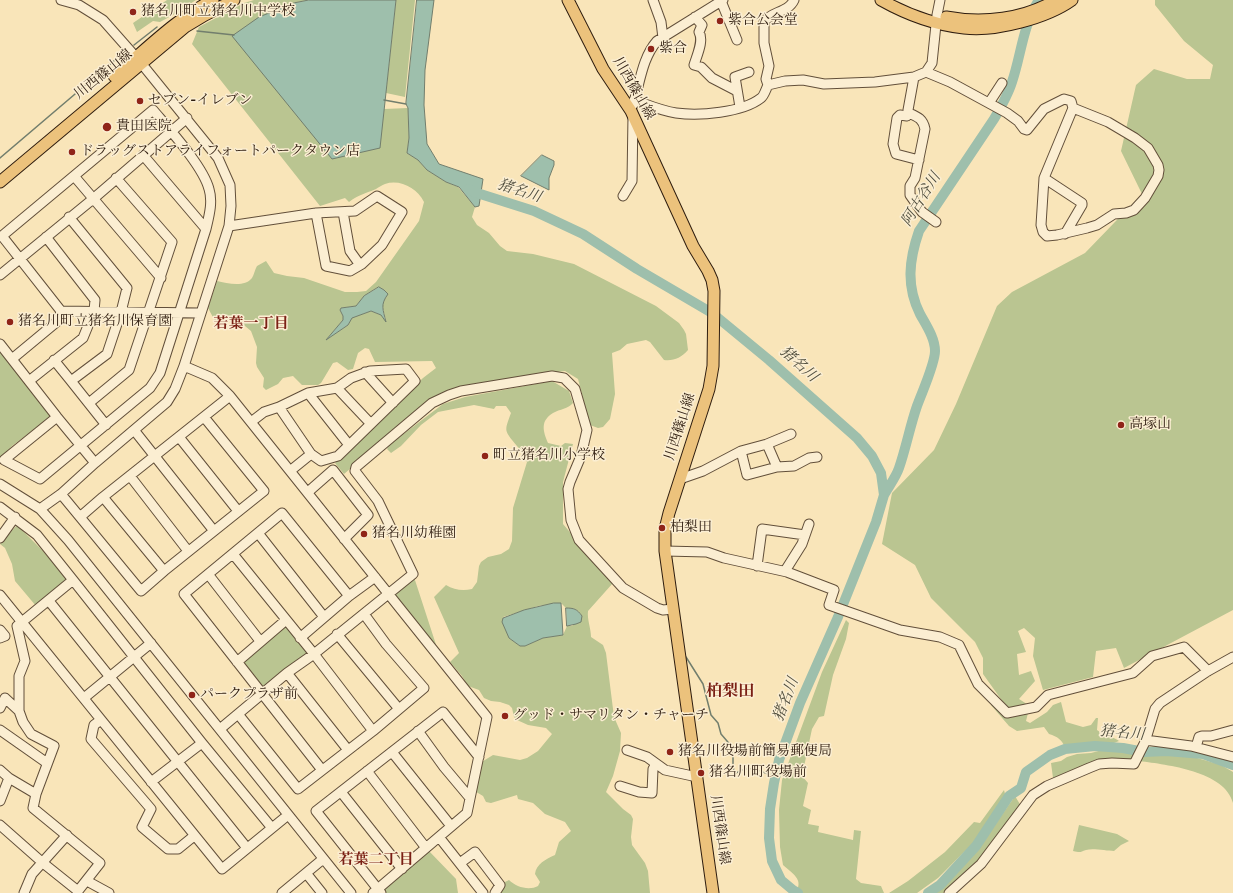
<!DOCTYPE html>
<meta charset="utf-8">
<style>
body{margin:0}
canvas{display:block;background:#f9e5b9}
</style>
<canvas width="1233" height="893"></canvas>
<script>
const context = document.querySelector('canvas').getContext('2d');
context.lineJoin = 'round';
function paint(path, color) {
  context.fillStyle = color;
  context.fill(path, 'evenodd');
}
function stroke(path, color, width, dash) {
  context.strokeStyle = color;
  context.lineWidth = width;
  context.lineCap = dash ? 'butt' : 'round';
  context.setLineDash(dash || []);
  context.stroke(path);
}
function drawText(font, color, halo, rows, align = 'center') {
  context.font = font + ' "IM FELL English","Noto Serif JP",serif';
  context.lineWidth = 3;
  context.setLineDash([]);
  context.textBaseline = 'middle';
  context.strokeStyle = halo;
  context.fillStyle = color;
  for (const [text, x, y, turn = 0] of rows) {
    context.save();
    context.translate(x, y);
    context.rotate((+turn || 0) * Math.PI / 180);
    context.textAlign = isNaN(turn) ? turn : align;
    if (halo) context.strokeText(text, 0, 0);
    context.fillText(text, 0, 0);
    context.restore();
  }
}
paint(new Path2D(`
 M167 0H196L173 15 160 22 153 21 137 32 133 23Z
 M254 0H308L294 3 379 148 384 109 408 108 409 138 407 153 418 160 427 170 446 182 458 187 475 207 472 217 477 225 489 233 500 246 507 251 533 254 574 264 656 306 679 323 684 330 686 334 688 350C681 358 674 361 664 360L650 342 646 340 627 344 620 350 612 353 615 394 610 419 603 427 598 428 590 425 578 379 565 371 536 375 429 401 344 474 335 463 423 378 436 368 432 361 375 362 369 349 365 348 358 353 353 369 348 370 337 362 333 363 321 383 318 385H302L293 376 283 378 278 384 266 390 263 387 264 378 257 367 256 363 257 347 251 331 239 321H215L208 308 217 281C227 283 244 288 252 278 254 275 255 269 257 266L266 261 274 273 287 276 304 278 345 292H357L366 291 376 282 419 221 424 202C417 188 400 179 385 184 382 185 379 187 376 189 364 194 360 194 349 202L345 198 320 206 192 44 199 27 244 3ZM378 287 384 290 382 305 386 321 381 315 371 311 351 318 348 325 327 339 343 320V316L340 310 341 308 356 306 364 296Z
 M396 0H415L405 97 386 93Z
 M1155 0H1233V610L1124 668 1116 648 1096 651 1093 677 1043 690 1033 656 1035 638 1024 628 1018 631 1026 652 1017 654 1019 675 1031 671 1035 681 1019 699 1030 706 1008 709 983 674V658L975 642 931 598 915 565 882 544 892 493 934 450 956 404 997 306 1012 292 1085 253 1142 194 1121 151 1136 85 1154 69 1187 79H1210L1213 65 1184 41 1155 5Z
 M0 352 49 414V418L12 446 5 454 0 457Z
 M552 381 569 391 573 403C568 409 560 409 553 413 540 421 543 431 548 443L561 446 565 443 573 444 563 482V524L613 583 588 611C587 620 591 628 591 637L603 645 606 653 614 717 621 733 620 751 613 776 606 792 623 809 631 815 633 819 631 837 632 845 645 863 648 871 650 893H500L503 883 509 880C516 887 529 891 538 886L540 882 535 874C536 864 546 859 555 855L559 842 571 831 565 822 545 814 533 803 518 799 517 795 491 803 486 802 483 796 473 790 480 763 493 755 520 760 527 758 538 751 552 734 546 728 528 725 517 720 514 717 512 708 509 705 500 702 491 701 484 698 479 690 468 686 462 676 450 662 459 653 434 597 446 585C454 590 463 591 472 589L477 582 479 566 481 562 488 557 501 554 509 549 512 541 513 508 527 462C523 457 521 450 517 446 504 430 504 432 511 413L506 406H496L494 409 474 405 438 412 421 425 401 446 391 453 387 449 389 445 443 404 465 397ZM561 603 566 608C574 608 577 609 582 616L572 626H567L563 635 543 638 525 646H520L509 638 503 617 538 606Z
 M17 525 42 550 67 579 66 582 36 606 15 581 12 564 5 548 0 544Z
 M413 574 441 660 388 594Z
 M286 620 314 654 262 694 237 662Z
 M846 620 849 623 846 639 833 675 824 716 819 717 812 729 802 776 808 783 803 806 811 810 808 824 819 826 818 832 853 840 854 830 861 831 856 879 861 883 881 886 884 893H795C805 880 792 873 783 865L780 847 779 810 782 780 822 672Z
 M1061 702 1066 722 1083 727 1091 725 1096 718H1098L1097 730C1106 737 1113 736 1119 741L1111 744 1086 743C1081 748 1072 747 1065 747 1061 739 1058 737 1049 734L1044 727 1017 731 1009 726 991 705 992 703 1007 716 1028 713 1026 721 1030 723 1047 712 1053 705Z
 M1106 749 1131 752 1133 755 1132 761 1109 759 1084 765 1053 778 1051 763 1061 761 1067 757 1077 754 1091 753Z
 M1143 755H1187L1221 765 1233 772V803C1225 771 1167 765 1140 761Z
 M1004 790 1005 794 996 809 974 842 938 878 917 893H889L908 881 945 852 974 822 980 823Z
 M1015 796 1021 806 983 858 943 893H934L947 883 982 844Z
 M1079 825 1117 834 1129 841 1121 845 1114 851C1107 851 1093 848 1086 850 1080 852 1081 853 1073 851Z
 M428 850 456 879 458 893H384L383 886Z`), '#bac591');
const water = new Path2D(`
 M309 0H396L380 148 332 159 232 36 259 17 294 3Z
 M417 0H434L425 70 424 105 427 144 439 164 483 179 479 206 475 207 459 187 446 182 427 170 418 160 407 153 409 138 408 108 406 104Z
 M542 155 554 161V165L549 178V190L521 176Z
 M379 287 384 290 388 294C380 305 383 309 386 322L381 315 371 311 352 318 348 325 326 340 343 320V316L340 310 341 308 356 306 364 296Z
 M554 603H561L563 635 543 638 525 646H520L509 638 502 622 503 618 524 610Z
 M566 608C574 608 577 609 582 616L581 622 576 624 567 626Z`);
paint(water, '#9ebfac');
stroke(water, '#727e6d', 1);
stroke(new Path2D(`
 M197 31 234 35
 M134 45 157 27
 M384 100 406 104
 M0 158 115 60
 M686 657 703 684 711 715 718 723 721 734 733 748V768L736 773C751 764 759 771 775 777`), '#727e6d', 1.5);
stroke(new Path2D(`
 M469 189 474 192 534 211 583 234 637 269 712 313 769 360 857 438 872 456 881 473 884 495 876 522 838 617 800 703 779 760 774 783 770 809 769 838 772 861 781 880 793 890 798 893
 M884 495C889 486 896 477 899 468 906 448 910 426 917 406 922 392 935 364 935 351 935 338 926 325 920 314 906 286 909 260 919 231L994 119C1001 107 1008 95 1012 82 1021 56 1023 24 1039 0
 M928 893 940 885 976 846 1009 796 1021 788 1026 772 1050 755 1065 749 1095 746 1123 748 1144 752 1166 751 1203 754 1233 765`), '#9ebfac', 10);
const minor = new Path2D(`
 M653 0 661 22 663 38
 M721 1 737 40
 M695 17 702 25 699 32C704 41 697 55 694 65L701 67 712 78 737 91
 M926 72 950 82 1007 113 1018 121 1024 129 1027 130 1044 109 1064 99 1071 101 1073 108 1044 178 1041 225 1043 232 1047 236 1057 235 1087 228 1097 225 1114 214 1126 213 1134 210 1145 198 1158 176 1159 170 1158 165 1148 148 1135 138 1108 122 1073 108
 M914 77 908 110 909 113C918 117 923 119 925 129L915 178 910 186V195L922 212 936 222
 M768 85 766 79 769 66 764 43V22C771 11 788 13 794 0
 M634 100C648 105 662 111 676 113 699 116 742 113 761 98 764 96 766 89 768 85L785 81 803 80 824 84 875 82 914 77 926 72 932 63 937 15 940 0
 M989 103 1002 83
 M633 105C640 83 642 58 657 41L723 0
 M740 107 735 77 749 72
 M909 113 907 116 900 115 897 118 893 144 896 154 919 160
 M143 155 206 229
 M74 176 161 278
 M1044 178 1082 203V205L1065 234
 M623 196 632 181 633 115
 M343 212 350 251 360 265
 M229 226 316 213 355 211 377 196 402 212 382 245 362 264 350 271 326 266 316 213
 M0 275 93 199 187 118
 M61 311 200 313
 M0 344 57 417 95 463
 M12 359 59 320 61 311 2 236 153 110C169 129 203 166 209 189 213 202 209 216 206 229L160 373 150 388 40 479 4 460 57 417
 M54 360 71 381 107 354 121 312 127 288 69 217
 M184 366 212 378 230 396 487 717 467 813 373 893
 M365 372 393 403
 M29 381 83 338 94 311 95 300 46 237
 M71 381 106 425
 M337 388 371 424
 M308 393 349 445
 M89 403 129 370 172 242 116 178
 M279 407 311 454
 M251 422 264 412 279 407 308 393 337 388 351 378 370 371 406 369 415 381 338 456 321 461 311 454 290 471
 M134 430 214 531
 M179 437 238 511
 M767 444 777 467
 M741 451 747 475 777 467 794 466 809 458 817 457
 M130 476 188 551
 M680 479 703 471 741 451 767 444 791 434
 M0 484 40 509 68 540 351 893
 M308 492 333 470 368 515 344 539
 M61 494 141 591 164 571 103 497 80 517
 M103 497 230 396
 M0 507 37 535 73 580 17 626 25 661 19 676V711L23 722 31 734 54 746 36 794 33 808 100 863 78 891 43 863 0 825
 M40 509 61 494 95 463 167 402 175 389 184 366 229 226 231 206 230 185 218 158 141 63 103 20 79 5 61 0
 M258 533 324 617
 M0 538 15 517
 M665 551 707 552 724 558 787 572 834 590 829 605 900 630 940 637 959 645 978 684 1007 713 1036 707 1048 695 1133 673 1152 656 1184 647 1208 671
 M233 554 314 654 373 731 424 688 386 644 364 614
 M757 566 762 529 805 535
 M164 571 264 491 204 417
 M785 571 802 544 809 524
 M208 574 260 641
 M73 580 202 743 272 828
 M0 595 222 869 288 815
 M49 601 247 848
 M0 630 5 636 0 638
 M337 634 399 709
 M300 638 349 596
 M237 662 286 620
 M287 673 348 750
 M84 698 151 643
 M0 708 5 698 19 711
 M238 714 298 789 373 731
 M101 720 94 725 91 739 151 809 142 827 168 849H178L194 836
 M220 729 287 673 314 654 413 574 378 501 355 471 356 467 432 403 449 395 461 391 552 376 564 378 575 389 587 430 581 456 570 482 568 489 571 520 579 540 623 588 657 608 663 610 673 609
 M0 730 47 763
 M418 731 444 767 470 798
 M1145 740 1191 746 1233 757
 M1196 747 1199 737 1202 736H1211L1233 730
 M627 750 647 757 665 770 697 777
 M392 752 451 826
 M0 770 9 778 0 801
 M322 770 184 594 282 513 349 596 375 577
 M367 771 426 848
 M9 778 36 794
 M151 782 202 743
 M620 786 639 792 652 793 653 769 656 764
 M341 792 402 869
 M439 837 483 893
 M460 863 475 852 500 885 495 893
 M306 873 322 893
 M87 881 109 893
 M24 893 32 874 67 835
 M282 893 323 859
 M381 893 316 811 443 712 479 757
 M949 893 981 864 1033 795 1047 786 1089 768 1099 764 1112 763 1134 764 1145 742 1155 709 1160 703 1208 671 1233 657`);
const major = new Path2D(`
 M568 0 603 69 631 111 693 246 708 271 712 280 714 291 713 366 709 389 669 513 665 529V551L713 893
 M881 0C906 14 935 25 964 28 995 32 1047 18 1072 0
 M946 17C983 24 1024 19 1056 0
 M114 76C146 50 175 19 213 0
 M0 182 185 27 205 15 234 0`);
stroke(minor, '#624f3a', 11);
stroke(major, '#2f1d0f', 13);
stroke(minor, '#fbeed2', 9);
stroke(major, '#ecc27c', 11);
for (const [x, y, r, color] of [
 [133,12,4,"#8f2418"],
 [720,21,4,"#8f2418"],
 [651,49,4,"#8f2418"],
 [140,101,4,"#8f2418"],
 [107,127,5,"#8f2418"],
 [72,152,4,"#8f2418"],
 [10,322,4,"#8f2418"],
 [1121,425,4,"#8f2418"],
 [485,456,4,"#8f2418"],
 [662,528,4,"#8f2418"],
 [364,534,4,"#8f2418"],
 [192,695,4,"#8f2418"],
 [505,716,4,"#8f2418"],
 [670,752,4,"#8f2418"],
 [701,773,4,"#8f2418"]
]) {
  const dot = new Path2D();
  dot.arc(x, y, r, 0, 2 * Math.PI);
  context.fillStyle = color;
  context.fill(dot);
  stroke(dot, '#fbeed2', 1.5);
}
drawText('14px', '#2f1d0f', '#fbeed2', [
 ["猪名川町立猪名川中学校",141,12],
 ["紫合公会堂",728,21],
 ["紫合",659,49],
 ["セブン-イレブン",148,101],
 ["貴田医院",116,127],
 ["ドラッグストアライフォートパークタウン店",80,152],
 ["猪名川町立猪名川保育園",18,322],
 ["高塚山",1129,425],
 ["町立猪名川小学校",493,456],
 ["柏梨田",670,528],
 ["猪名川幼稚園",372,534],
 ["パークプラザ前",200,695],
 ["グッド・サマリタン・チャーチ",513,716],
 ["猪名川役場前簡易郵便局",678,752],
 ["猪名川町役場前",709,773]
], 'left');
drawText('14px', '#2f1d0f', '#fbeed2', [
 ["川西篠山線",104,75,-39],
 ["川西篠山線",633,89,60],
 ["川西篠山線",681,427,-72],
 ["川西篠山線",719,830,82]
]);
drawText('italic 15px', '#504e3e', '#fbeed2', [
 ["猪名川",519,192,18],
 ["阿古谷川",922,200,-58],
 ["猪名川",798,365,42],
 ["猪名川",787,700,-69],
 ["猪名川",1122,734,5]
]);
drawText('bold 15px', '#7a1f14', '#fbeed2', [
 ["若葉一丁目",251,325],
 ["若葉二丁目",376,861]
]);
drawText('bold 16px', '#7a1f14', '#fbeed2', [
 ["柏梨田",730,693]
]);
</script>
